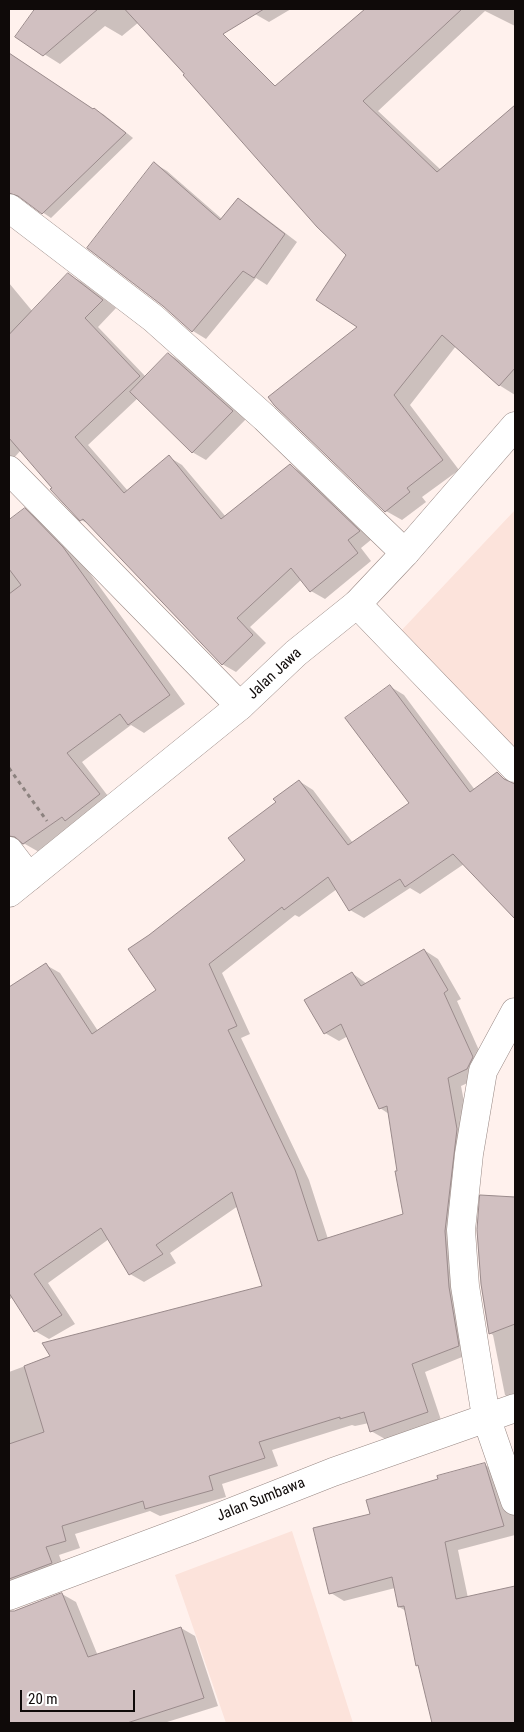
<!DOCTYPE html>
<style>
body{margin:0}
#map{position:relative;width:524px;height:1732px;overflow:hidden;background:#fff1ed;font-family:"Roboto Condensed",sans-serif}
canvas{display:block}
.frame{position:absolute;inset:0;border:10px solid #0f0a09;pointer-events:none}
.scale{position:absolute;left:20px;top:1690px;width:115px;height:22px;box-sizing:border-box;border:2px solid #0f0a09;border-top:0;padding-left:6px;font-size:15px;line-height:18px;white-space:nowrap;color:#0f0a09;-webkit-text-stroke:4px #fff;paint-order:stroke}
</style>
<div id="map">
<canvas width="524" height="1732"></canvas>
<div class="frame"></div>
<div class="scale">20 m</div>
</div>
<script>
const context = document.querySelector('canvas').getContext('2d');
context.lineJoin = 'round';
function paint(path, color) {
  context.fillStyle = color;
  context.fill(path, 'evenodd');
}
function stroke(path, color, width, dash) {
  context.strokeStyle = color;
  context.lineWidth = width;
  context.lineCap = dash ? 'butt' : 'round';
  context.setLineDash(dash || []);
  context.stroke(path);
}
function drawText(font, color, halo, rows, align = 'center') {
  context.font = font + ' "Roboto Condensed",sans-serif';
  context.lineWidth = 4.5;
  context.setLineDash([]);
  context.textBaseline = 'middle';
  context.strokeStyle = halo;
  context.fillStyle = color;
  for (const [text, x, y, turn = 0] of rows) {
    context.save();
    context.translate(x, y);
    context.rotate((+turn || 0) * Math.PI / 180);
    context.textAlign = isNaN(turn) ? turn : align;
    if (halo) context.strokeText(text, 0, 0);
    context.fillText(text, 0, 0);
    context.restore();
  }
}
paint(new Path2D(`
 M515 510V748L399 633Z
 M292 1531 353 1723H226L175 1575Z`), '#fce3db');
paint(new Path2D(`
 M37 9H194L262 92 272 84 277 86 368 9H515V26L485 11 378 111 441 170 514 107 515 108V395L499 385 456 346 410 405 459 470 422 497 426 502 402 520 386 511 347 255 139 22 122 36 105 26 60 64 17 37Z
 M251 9H291L269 22 255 14Z
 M18 61 94 110 103 114 133 138 51 218 20 197 12 198 9 196V71Z
 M154 163 167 171 222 219 239 199 251 207 297 242 267 285 256 278 206 339 193 331 163 305Z
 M69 275 82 282 116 308 98 327 146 377 169 354 182 362 246 419 206 460 192 452 138 398 88 445 128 491 169 457 182 465 226 517 291 466 304 474 372 539 361 548 371 561 325 599 311 591 302 579 250 627 266 643 236 672 222 664 91 525 81 520 21 450 13 459 9 457V283L33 312Z
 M25 510 40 519 78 557 185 704 144 733 131 725 82 762 114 804 39 852 25 844 17 846 9 841V522Z
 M391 687 404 695 475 790 497 774 515 785V918L464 864 420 894 410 888 364 918 350 910 337 889 299 917 295 915 222 973 250 1034 241 1038 309 1180 328 1239 404 1215 389 1114 380 1108 348 1036 339 1041 325 1033 352 973 367 984 424 950 438 959 461 999 457 1001 486 1066 481 1077 461 1086 471 1138 472 1353 425 1372 441 1420 385 1439 371 1431 369 1423 355 1426 352 1425 272 1450 278 1466 222 1484 226 1497 160 1516 150 1511 75 1534 80 1548 59 1555 65 1571 9 1598V1372L52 1356 264 1287 238 1206 170 1253 176 1263 144 1282 130 1274 109 1239 48 1283 75 1324 49 1339 35 1331 13 1297 9 1300V985L10 988 46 965 60 973 98 1031 157 991 149 936 247 860 277 802 299 781 313 790 353 843 411 803Z
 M481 1197 515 1199V1401L505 1395 493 1335 490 1333Z
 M485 1465 499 1473 515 1517V1535L458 1550 468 1598 515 1587V1723H434L419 1667 417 1665 406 1611 399 1607 395 1588 344 1601 331 1593 371 1515 440 1480Z
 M62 1594 76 1602 98 1656 181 1628 195 1636 218 1706 164 1723H9V1611L14 1612Z`), '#0003');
const building = new Path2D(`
 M35 9H98L43 56 15 37Z
 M125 9H264L223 34 275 86 365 9H462L363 101 437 172 515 105V368L499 386 442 335 394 395 443 460 407 488 410 492 385 512 274 405 268 397 357 327 316 300 346 255 317 227 183 75 184 74Z
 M9 53 93 109 94 108 126 133 42 214 18 196 9 193Z
 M154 162 220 220 238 198 285 234 254 278 243 271 192 332 163 306 87 248Z
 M68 273 103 300 85 318 140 376 75 437 124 493 169 455 221 519 290 464 360 531 348 540 358 553 310 592 291 568 237 618 253 635 222 665 83 519 80 521 50 489 52 488 9 438V335Z
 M168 353 233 411 192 453 130 392Z
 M25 508 63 547 170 695 128 725 120 714 67 753 100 794 65 821 62 817 23 844 15 837 9 836V594L21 585 9 569V520Z
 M390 685 470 792 497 772 504 779 515 784V919L453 854 405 887 400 879 349 911 328 877 284 910 282 907 209 964 237 1026 228 1030 295 1170 318 1241 403 1214 395 1171H397L387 1106 379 1109 341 1024 324 1034 304 1000 352 972 361 986 424 949 448 990 444 993 473 1057 467 1069 448 1078 457 1129 445 1231 449 1287 459 1346 412 1364 428 1412 370 1432 364 1412 340 1419V1417L259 1442 265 1458 209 1476 213 1490 145 1509 143 1501 62 1526 66 1541 46 1547 52 1563 9 1579V1444L44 1432 24 1366 50 1356 42 1343 262 1286 232 1192 156 1245 163 1254 129 1275 101 1228 34 1274 62 1315 34 1332 9 1293V987L46 963 92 1034 156 990 128 949 149 935 245 860 228 838 276 802 273 799 299 780 348 845 409 803 345 718Z
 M480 1195 515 1197V1324L489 1334 481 1284 477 1230Z
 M485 1463 504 1526 445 1542 456 1599 515 1586V1723H432L418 1665 416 1666 404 1606 398 1607 392 1577 329 1594 313 1528 370 1514 366 1500 438 1479 437 1476Z
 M62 1593 88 1657 181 1627 204 1698 127 1723H9V1611H14Z`);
paint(building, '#d1c0c1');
stroke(building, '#9a8a8b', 1);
const minor = new Path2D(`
 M9 208 153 318 265 418 405 553
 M9 470 240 706
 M357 604 515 768
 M9 851 29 877
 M515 1012 483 1071 469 1154 461 1230 465 1286 486 1417 515 1501
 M9 1596 191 1528 333 1472 515 1408`);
const tertiary = new Path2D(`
 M9 893 240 706 296 653 357 604 405 553 515 426`);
stroke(minor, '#988884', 29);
stroke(tertiary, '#988884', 29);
stroke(new Path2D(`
 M9 768 47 821`), '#8c827f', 3, [4, 4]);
stroke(minor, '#fff', 28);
stroke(tertiary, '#fff', 28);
drawText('15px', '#0f0a09', '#fff', [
 ["Jalan Jawa",275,674,-43],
 ["Jalan Sumbawa",261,1500,-22]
]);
</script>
